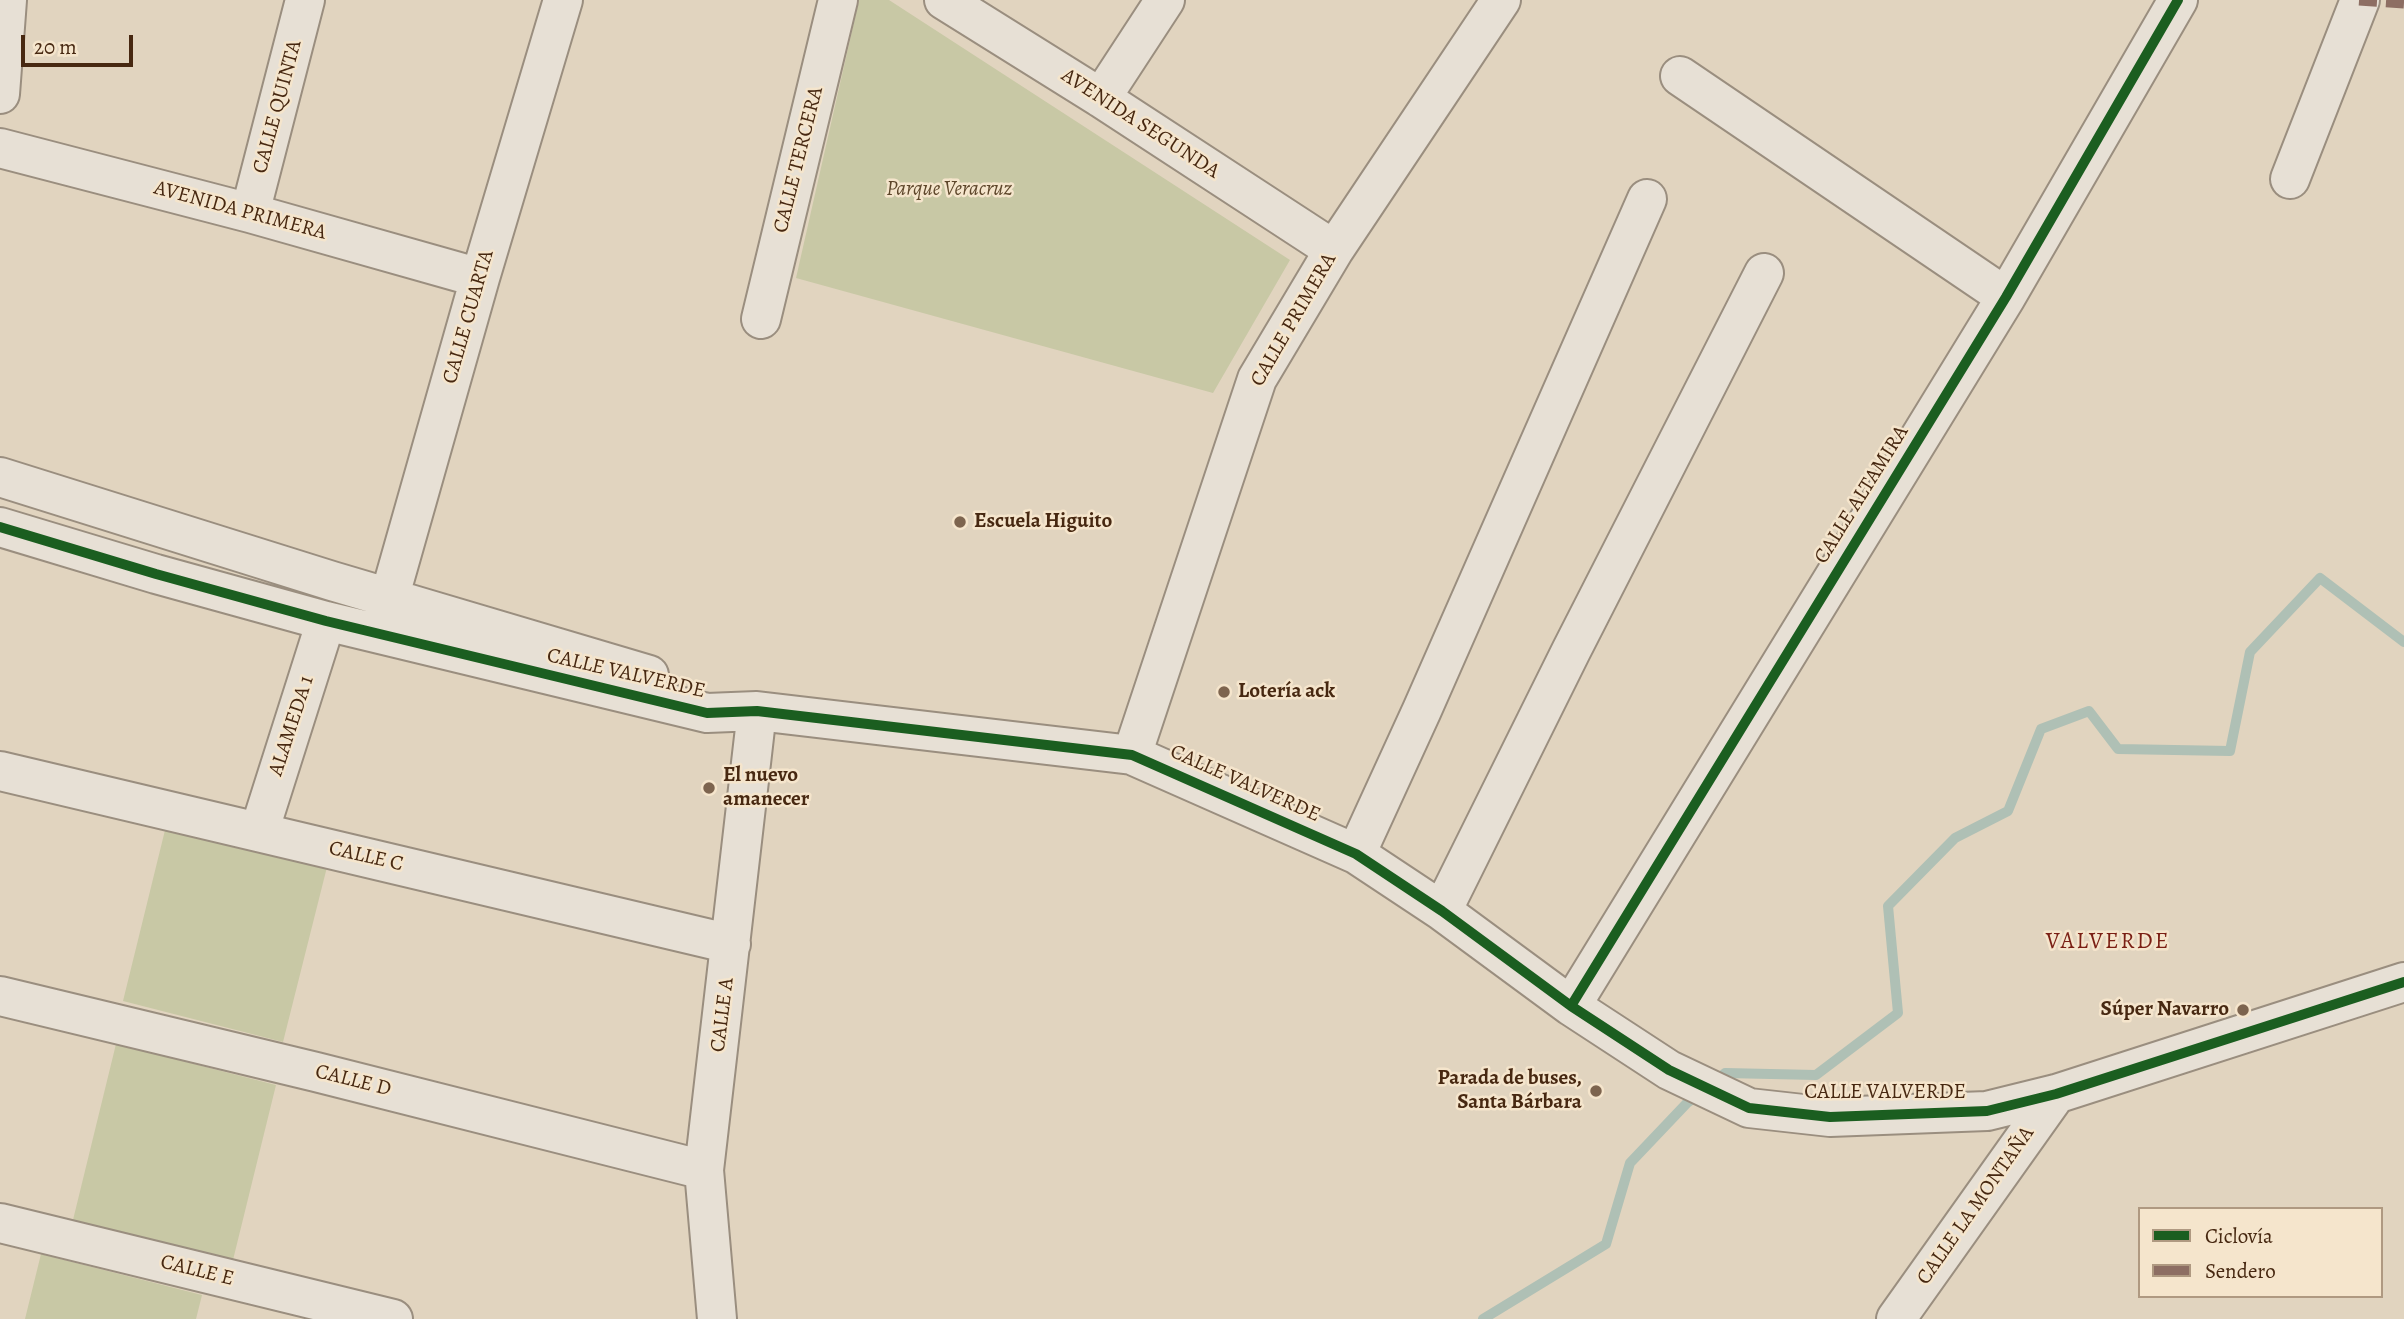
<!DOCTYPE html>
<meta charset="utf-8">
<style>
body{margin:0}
#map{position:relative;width:2404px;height:1319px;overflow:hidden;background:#e1d4bf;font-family:Alegreya,serif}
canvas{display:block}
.legend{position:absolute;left:2138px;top:1207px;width:245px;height:91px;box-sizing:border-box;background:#f5e5cc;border:2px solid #af9981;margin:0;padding:9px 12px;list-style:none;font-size:21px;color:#472811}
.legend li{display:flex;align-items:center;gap:14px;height:35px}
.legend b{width:35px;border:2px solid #af9981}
.scale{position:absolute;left:21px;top:35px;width:112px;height:32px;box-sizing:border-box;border:4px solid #472811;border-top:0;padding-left:9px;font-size:21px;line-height:24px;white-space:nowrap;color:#472811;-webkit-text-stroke:5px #f5e5cc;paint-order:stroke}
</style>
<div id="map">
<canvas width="2404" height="1319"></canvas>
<ul class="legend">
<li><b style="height:9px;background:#1b5e20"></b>Ciclovía</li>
<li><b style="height:9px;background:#8d6e63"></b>Sendero</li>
</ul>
<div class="scale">20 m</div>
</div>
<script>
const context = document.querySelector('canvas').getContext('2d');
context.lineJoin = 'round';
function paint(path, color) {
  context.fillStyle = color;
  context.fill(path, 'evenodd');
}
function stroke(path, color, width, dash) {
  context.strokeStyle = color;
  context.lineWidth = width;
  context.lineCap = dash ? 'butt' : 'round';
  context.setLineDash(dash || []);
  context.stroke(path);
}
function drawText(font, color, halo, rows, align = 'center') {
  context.font = font + ' Alegreya,serif';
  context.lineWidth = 5;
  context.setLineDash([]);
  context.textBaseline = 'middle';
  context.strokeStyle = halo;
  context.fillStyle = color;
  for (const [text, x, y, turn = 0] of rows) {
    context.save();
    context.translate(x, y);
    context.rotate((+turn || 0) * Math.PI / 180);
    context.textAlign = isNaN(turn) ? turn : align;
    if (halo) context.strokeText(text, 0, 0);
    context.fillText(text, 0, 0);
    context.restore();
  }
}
paint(new Path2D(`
 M859 0H889L1290 260 1213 393 796 278Z
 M167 822 328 863 283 1042 123 1001Z
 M116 1044 276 1085 232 1264 72 1224Z
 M41 1254 202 1295 196 1319H25Z`), '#c8c8a5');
stroke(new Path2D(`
 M1714 1082 1725 1073 1816 1075 1898 1013 1888 906 1955 838 2008 811 2041 729 2089 711 2118 749 2230 751 2250 652 2320 578 2404 642
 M1483 1319 1606 1244 1630 1163 1687 1103 1699 1094`), '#afc0b5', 10);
const minor = new Path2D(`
 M944 0 1101 98 1334 250
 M1680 76 2006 297
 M0 94 7 0
 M1101 98 1165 0
 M0 148 250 213 480 278
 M2290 179 2360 0
 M250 213 305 0
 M761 319 838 0
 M0 477 332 581 649 675
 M0 527 156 574 326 621 707 713 757 711 1132 755 1356 854 1442 911 1571 1006 1669 1070 1749 1108 1830 1117 1987 1111 2056 1094 2404 982
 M383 620 480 278 563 0
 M1132 755 1257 379 1334 250 1501 0
 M0 771 731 944
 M259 832 326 621
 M1356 854 1422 710 1647 199
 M1442 911 1571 651 1764 273
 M0 996 316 1072 704 1170
 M1571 1006 2006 297 2178 0
 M0 1223 393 1319
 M717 1319 704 1170 757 711
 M1896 1319 2056 1094`);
stroke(minor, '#9a8e7f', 42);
stroke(minor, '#e7e0d5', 38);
stroke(new Path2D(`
 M2359 1 2404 4`), '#8d6e63', 9, [18, 9]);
stroke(new Path2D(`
 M0 527 156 574 326 621 707 713 757 711 1132 755 1356 854 1442 911 1571 1006 1669 1070 1749 1108 1830 1117 1987 1111 2056 1094 2404 982
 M1571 1006 2006 297 2178 0`), '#1b5e20', 10);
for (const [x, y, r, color] of [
 [960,522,7,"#7d644e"],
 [1224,692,7,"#7d644e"],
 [709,788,7,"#7d644e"],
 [2243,1010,7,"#7d644e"],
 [1596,1091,7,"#7d644e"]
]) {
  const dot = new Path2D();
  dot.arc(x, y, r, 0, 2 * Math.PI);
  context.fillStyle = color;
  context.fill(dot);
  stroke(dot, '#f5e5cc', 2.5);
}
drawText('21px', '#472811', '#f5e5cc', [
 ["CALLE QUINTA",278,107,-75],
 ["AVENIDA SEGUNDA",1140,124,33],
 ["CALLE TERCERA",799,160,-76],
 ["AVENIDA PRIMERA",240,211,15],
 ["CALLE CUARTA",469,317,-74],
 ["CALLE PRIMERA",1294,320,-60],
 ["CALLE ALTAMIRA",1862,495,-58],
 ["CALLE VALVERDE",626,674,13],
 ["ALAMEDA 1",292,726,-72],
 ["CALLE VALVERDE",1245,784,24],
 ["CALLE C",366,857,13],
 ["CALLE A",723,1015,-83],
 ["CALLE D",353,1081,14],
 ["CALLE VALVERDE",1885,1093],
 ["CALLE LA MONTAÑA",1976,1206,-55],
 ["CALLE E",197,1271,14]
]);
drawText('italic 21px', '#5d462a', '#f5e5cc', [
 ["Parque Veracruz",949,190]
]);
drawText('bold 21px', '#472811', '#f5e5cc', [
 ["Escuela Higuito",974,522],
 ["Lotería ack",1238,692],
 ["El nuevo",723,776],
 ["amanecer",723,800],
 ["Súper Navarro",2229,1010,"right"],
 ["Parada de buses,",1582,1079,"right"],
 ["Santa Bárbara",1582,1103,"right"]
], 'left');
context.letterSpacing = '2px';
drawText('23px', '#7a1f14', '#f5e5cc', [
 ["VALVERDE",2108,942]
]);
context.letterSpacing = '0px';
</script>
